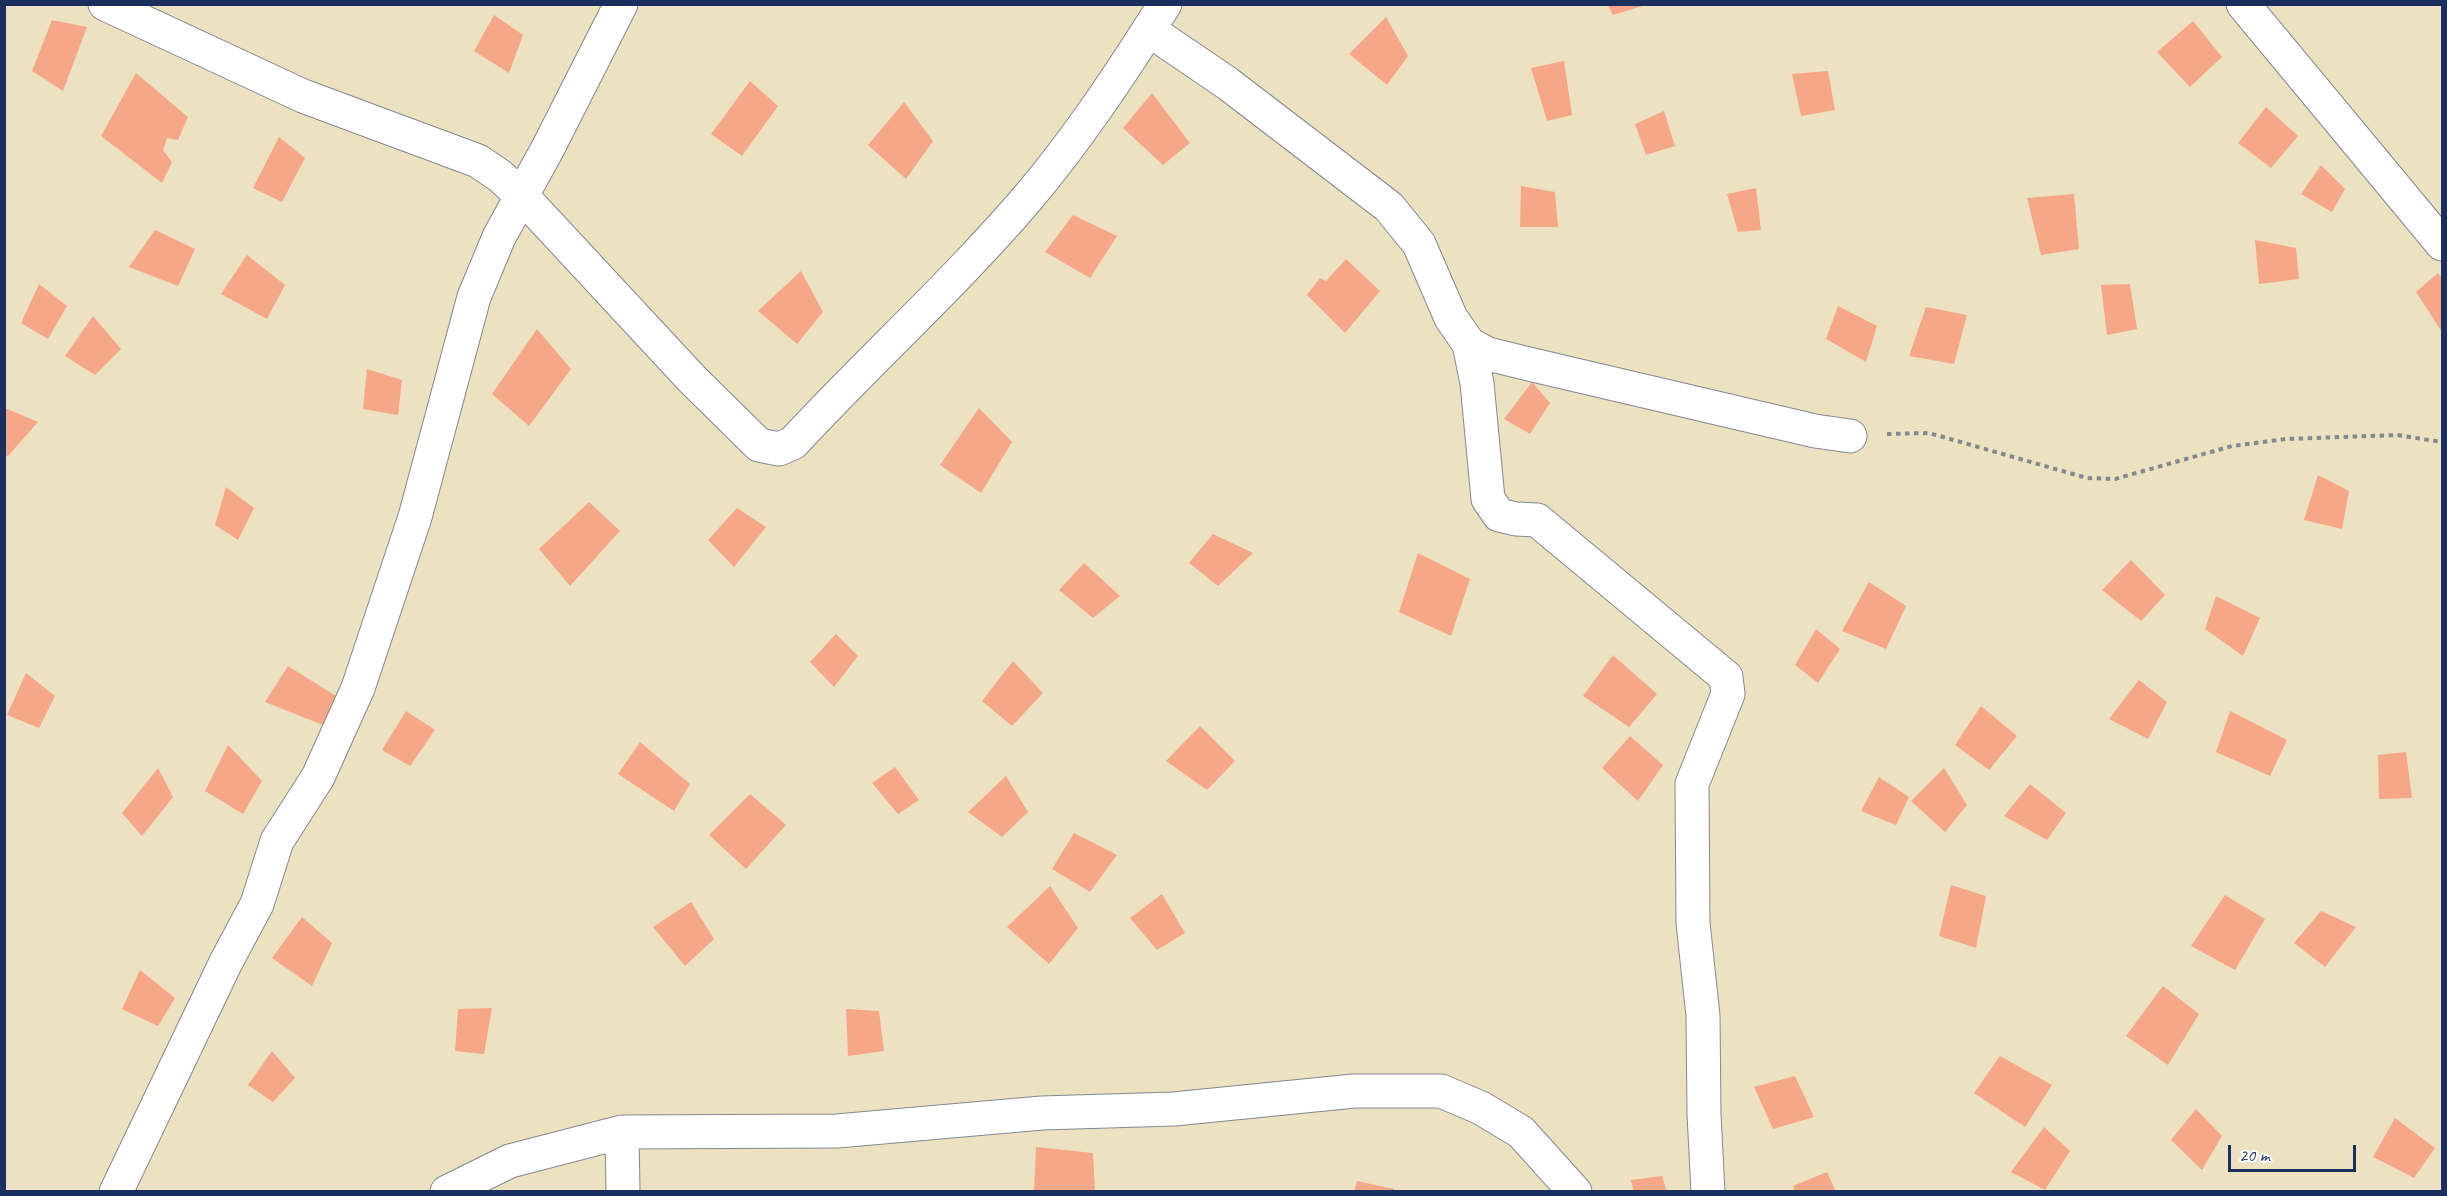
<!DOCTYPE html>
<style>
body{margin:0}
#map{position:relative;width:2447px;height:1196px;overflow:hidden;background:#ece2c1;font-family:Caveat,sans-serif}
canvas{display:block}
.frame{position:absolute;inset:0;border:6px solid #1b2f5e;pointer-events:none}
.scale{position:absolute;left:2228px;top:1145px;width:128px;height:27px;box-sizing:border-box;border:3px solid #1b2f5e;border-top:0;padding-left:8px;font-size:18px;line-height:21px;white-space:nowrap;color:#1b2f5e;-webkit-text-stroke:4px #fff;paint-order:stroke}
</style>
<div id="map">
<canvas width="2447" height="1196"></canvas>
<div class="frame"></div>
<div class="scale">20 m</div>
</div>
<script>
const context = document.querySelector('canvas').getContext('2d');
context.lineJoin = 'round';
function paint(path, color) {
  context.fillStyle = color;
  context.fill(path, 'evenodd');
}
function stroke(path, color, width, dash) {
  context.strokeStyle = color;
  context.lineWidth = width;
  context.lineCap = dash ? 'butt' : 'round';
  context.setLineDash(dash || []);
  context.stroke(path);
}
paint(new Path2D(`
 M1607 4H1646V5L1613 15Z
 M494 15 523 35 509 73 474 51Z
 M1386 17 1408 56 1387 85 1349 54Z
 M52 20 87 27 63 91 32 71Z
 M2193 21 2222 57 2190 87 2157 52Z
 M1564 61 1572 115 1547 121 1531 68Z
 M1828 71 1835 110 1801 116 1792 74Z
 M136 73 188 117 178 140 167 138 163 150 172 162 162 183 101 136Z
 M750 81 778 106 742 156 711 134Z
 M1152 93 1190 143 1163 165 1123 128Z
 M904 102 933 141 906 179 868 145Z
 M2266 107 2298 136 2271 168 2238 143Z
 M1664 111 1675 146 1646 155 1635 124Z
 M279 137 305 158 282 202 253 188Z
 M2321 165 2345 189 2332 212 2301 194Z
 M1521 186 1555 192 1558 227H1520Z
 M1756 188 1761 230 1738 232 1727 194Z
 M2074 194 2079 249 2041 255 2027 198Z
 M1073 215 1117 236 1090 278 1045 252Z
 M155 230 195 249 178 286 129 267Z
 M2255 240 2296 248 2299 279 2259 284Z
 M247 255 285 285 267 319 221 294Z
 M1346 259 1380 291 1345 333 1307 295 1320 278 1326 281Z
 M801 271 823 312 797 344 758 311Z
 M2438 273 2442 278V332L2416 292Z
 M39 284 67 306 48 339 21 323Z
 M2130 284 2137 329 2107 335 2101 285Z
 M1838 306 1877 326 1866 362 1826 339Z
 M1926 307 1967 315 1954 364 1909 356Z
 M93 316 121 349 95 375 65 356Z
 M537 329 571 369 529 426 492 394Z
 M367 369 402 380 398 415 363 409Z
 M1532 382 1550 403 1530 434 1504 419Z
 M5 408 38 422 8 456 4 455Z
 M979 408 1012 442 981 493 940 465Z
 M2318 475 2349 491 2342 529 2304 520Z
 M226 487 254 508 238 540 215 525Z
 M589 502 620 531 570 586 539 549Z
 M737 508 766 527 734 567 708 540Z
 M1213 534 1253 553 1218 586 1189 563Z
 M1418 553 1470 579 1451 636 1399 612Z
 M2131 560 2165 595 2141 621 2102 590Z
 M1084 563 1120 596 1093 618 1059 590Z
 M1869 582 1906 606 1886 649 1842 631Z
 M2216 596 2260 618 2243 656 2205 629Z
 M1816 629 1840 649 1818 683 1795 665Z
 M836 634 858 656 834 687 810 662Z
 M1613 655 1657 694 1629 727 1583 696Z
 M1013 661 1043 693 1012 726 982 701Z
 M288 666 336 696 323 725 265 702Z
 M26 673 55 696 39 728 7 715Z
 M2139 680 2167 702 2148 739 2109 719Z
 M1981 706 2017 736 1989 770 1955 745Z
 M406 711 435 730 410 766 382 750Z
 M2230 711 2287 740 2270 776 2216 752Z
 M1200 726 1235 761 1207 790 1166 761Z
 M1630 736 1663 765 1638 801 1602 768Z
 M640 742 690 784 674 811 618 774Z
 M228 745 262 781 243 814 205 791Z
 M2406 752 2412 798 2379 799 2378 755Z
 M895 767 919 800 898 814 872 783Z
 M158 768 173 797 142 836 122 813Z
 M1944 768 1967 805 1945 832 1911 801Z
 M1006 776 1028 812 1002 837 968 812Z
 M1879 777 1909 797 1896 825 1861 811Z
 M2030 784 2066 813 2047 840 2004 816Z
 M750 794 786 825 746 869 709 835Z
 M1074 833 1117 855 1090 892 1052 869Z
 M1951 885 1986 896 1976 948 1939 936Z
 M1050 886 1078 928 1049 964 1007 927Z
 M1162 894 1185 933 1157 950 1130 918Z
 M2225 895 2265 919 2235 970 2191 946Z
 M691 902 714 939 685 966 653 927Z
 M2321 911 2356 927 2325 967 2294 943Z
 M302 917 332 943 312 986 272 958Z
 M140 970 175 998 158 1026 122 1009Z
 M2163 986 2199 1014 2168 1065 2126 1036Z
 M492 1008 484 1054 455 1051 458 1009Z
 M846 1009 879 1011 884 1051 848 1056Z
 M272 1051 295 1078 273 1102 248 1085Z
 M2000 1056 2052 1085 2025 1127 1974 1093Z
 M1795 1076 1814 1117 1773 1129 1754 1087Z
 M2196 1109 2222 1136 2202 1170 2171 1140Z
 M2395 1118 2435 1148 2414 1178 2373 1157Z
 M2044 1127 2070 1151 2045 1190 2011 1172Z
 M1036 1147 1093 1153 1095 1192H1034Z
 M1827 1172 1836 1192H1795L1793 1186Z
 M1662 1176 1667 1192H1634L1631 1180Z
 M1357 1181 1394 1189 1393 1192H1354Z`), '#f6a787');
const minor = new Path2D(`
 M105 4 303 96 478 161 500 176 522 196 692 379 759 445 779 449 793 443C869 361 953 285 1026 200 1078 139 1122 72 1165 4
 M2243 4 2442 244
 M1149 30 1227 83 1389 207 1419 244 1451 318 1469 344 1488 354 1533 365 1815 431 1850 436
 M1469 344 1477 383 1488 499 1499 515 1516 519 1537 520 1726 677 1728 694 1692 784 1693 923 1703 1016 1704 1114 1708 1192
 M622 1132 623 1192
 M116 1192 226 962 257 904 277 841 318 777 358 688 415 517 474 297 499 237 548 148 621 4
 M447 1192 510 1161 622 1132 837 1131 1042 1113 1174 1109 1354 1091H1441L1481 1108 1521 1132 1575 1192`);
stroke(minor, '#848890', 35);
stroke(new Path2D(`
 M1887 434 1929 433 2087 478 2115 479 2232 446 2286 439 2397 435 2442 442`), '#848890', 4, [4.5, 4.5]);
stroke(minor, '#fff', 33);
</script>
